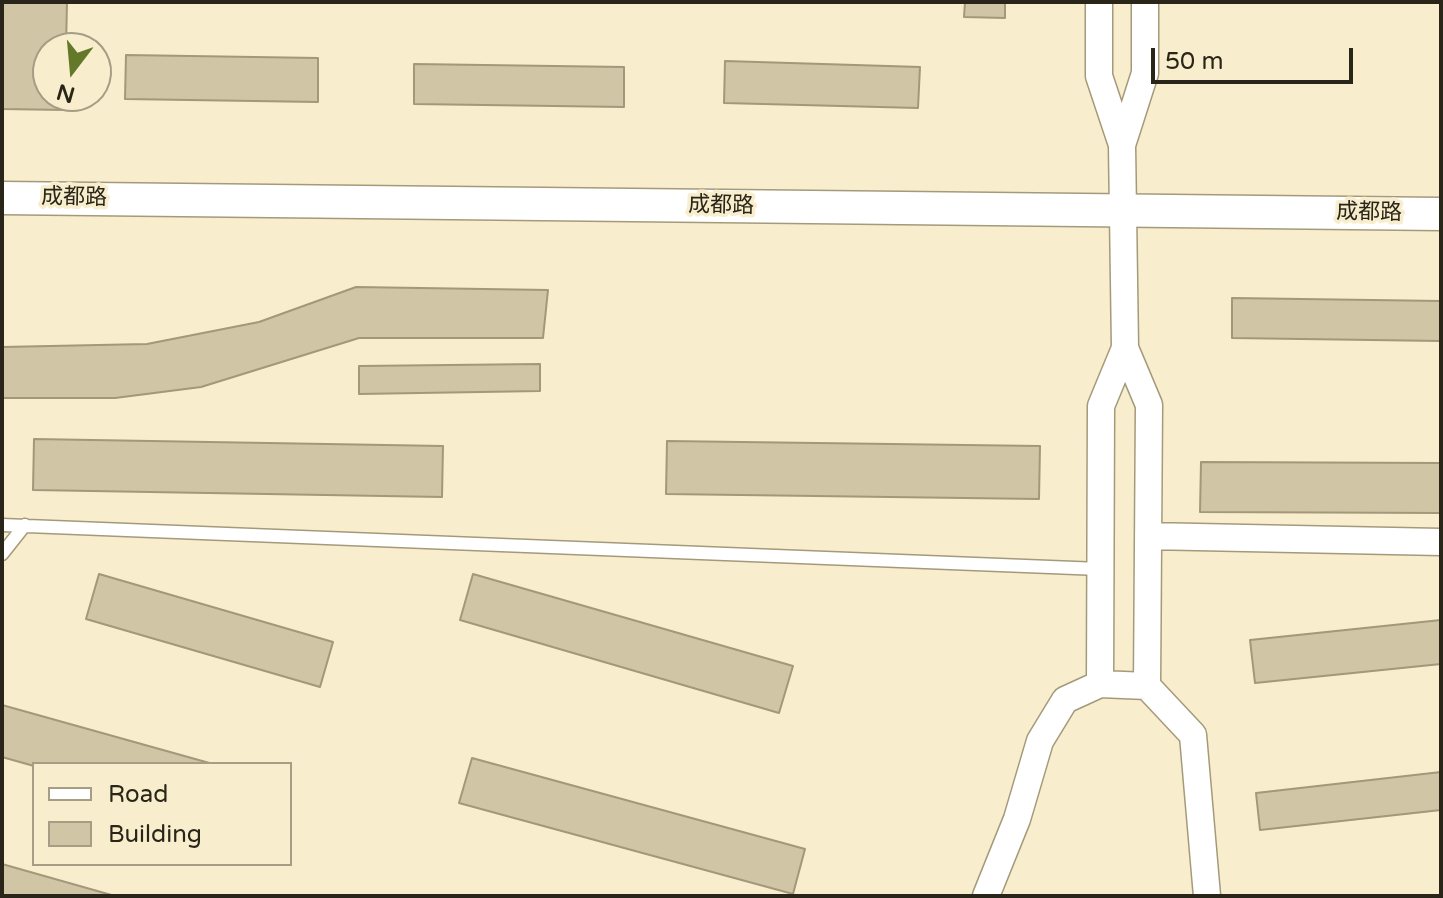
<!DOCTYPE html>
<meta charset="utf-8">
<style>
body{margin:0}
#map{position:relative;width:1443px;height:898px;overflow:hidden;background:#f8edcc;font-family:"Varela Round",sans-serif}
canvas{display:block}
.frame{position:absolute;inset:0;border:4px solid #292518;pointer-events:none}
.legend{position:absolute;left:32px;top:762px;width:260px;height:104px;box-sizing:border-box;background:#f8edcc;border:2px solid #a59d84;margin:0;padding:10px 14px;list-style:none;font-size:24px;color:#292518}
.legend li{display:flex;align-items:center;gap:16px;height:40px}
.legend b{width:40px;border:2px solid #a59d84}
.north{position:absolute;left:32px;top:32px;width:80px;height:80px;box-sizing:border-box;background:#f8edcc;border:2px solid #a59d84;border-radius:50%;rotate:196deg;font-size:22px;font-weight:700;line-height:32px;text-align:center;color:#292518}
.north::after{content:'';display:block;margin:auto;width:28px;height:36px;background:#637828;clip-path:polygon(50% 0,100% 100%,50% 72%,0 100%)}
.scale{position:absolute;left:1151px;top:48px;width:202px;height:36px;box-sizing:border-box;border:4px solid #292518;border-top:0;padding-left:10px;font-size:24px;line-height:28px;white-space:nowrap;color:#292518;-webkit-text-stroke:6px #f8edcc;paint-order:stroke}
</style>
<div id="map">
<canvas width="1443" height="898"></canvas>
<div class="frame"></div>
<ul class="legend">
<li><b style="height:10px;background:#fff"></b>Road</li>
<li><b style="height:22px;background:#d0c6a6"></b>Building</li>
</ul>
<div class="north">N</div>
<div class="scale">50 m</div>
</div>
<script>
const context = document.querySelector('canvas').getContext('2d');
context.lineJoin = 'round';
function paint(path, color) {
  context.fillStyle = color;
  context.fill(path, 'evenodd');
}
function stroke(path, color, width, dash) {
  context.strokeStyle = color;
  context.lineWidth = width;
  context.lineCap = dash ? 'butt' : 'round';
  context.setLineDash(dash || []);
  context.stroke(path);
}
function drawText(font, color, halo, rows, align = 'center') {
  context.font = font + ' "Varela Round","Noto Sans SC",sans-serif';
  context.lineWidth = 7;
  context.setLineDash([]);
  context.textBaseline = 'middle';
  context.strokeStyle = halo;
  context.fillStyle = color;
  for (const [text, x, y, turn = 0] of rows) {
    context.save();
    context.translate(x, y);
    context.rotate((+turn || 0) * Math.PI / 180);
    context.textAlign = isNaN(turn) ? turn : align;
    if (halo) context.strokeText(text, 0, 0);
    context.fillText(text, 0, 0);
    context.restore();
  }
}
const building = new Path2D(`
 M2 2H67L66 48H48V96H66L65 110 2 109Z
 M965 2H1005V18L964 17Z
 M126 55 318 58V102L125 99Z
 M725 61 920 67 918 108 724 103Z
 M414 64 624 67V107L414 104Z
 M356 287 548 290 543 338H359L201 387 115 398H2V347L147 344 259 322Z
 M1232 298 1441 301V341L1232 338Z
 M540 364V391L359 394V366Z
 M34 439 443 446 442 497 33 490Z
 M667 441 1040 446 1039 499 666 494Z
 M1201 462 1441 463V513L1200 512Z
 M99 574 333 642 320 687 86 619Z
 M473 574 793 666 779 713 460 620Z
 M1441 620V664L1255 683 1250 640Z
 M2 705 213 764 34 766 2 757Z
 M472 758 805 849 793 894 459 803Z
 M1441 772V810L1260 830 1256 793Z
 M2 864 115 896H2Z`);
paint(building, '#d0c6a6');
stroke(building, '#a2987a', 2);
const service = new Path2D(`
 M2 525 1100 569
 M2 554 25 525`);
const minor = new Path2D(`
 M1099 2V76L1122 145 1125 348 1149 405 1147 686 1193 735 1207 896
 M1122 145 1145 73V2
 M1148 536 1441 542
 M1100 684 1101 406 1125 348
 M986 896 1017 819 1040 741 1065 700 1100 684 1147 686`);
const tertiary = new Path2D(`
 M2 198 1441 214`);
stroke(service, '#a49a7b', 15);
stroke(minor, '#a49a7b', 29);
stroke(tertiary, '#a49a7b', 35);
stroke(service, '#fff', 12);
stroke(minor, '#fff', 26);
stroke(tertiary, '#fff', 32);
drawText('22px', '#292518', '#f8edcc', [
 ["成都路",74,198,1],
 ["成都路",721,206,1],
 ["成都路",1369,213,1]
]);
</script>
